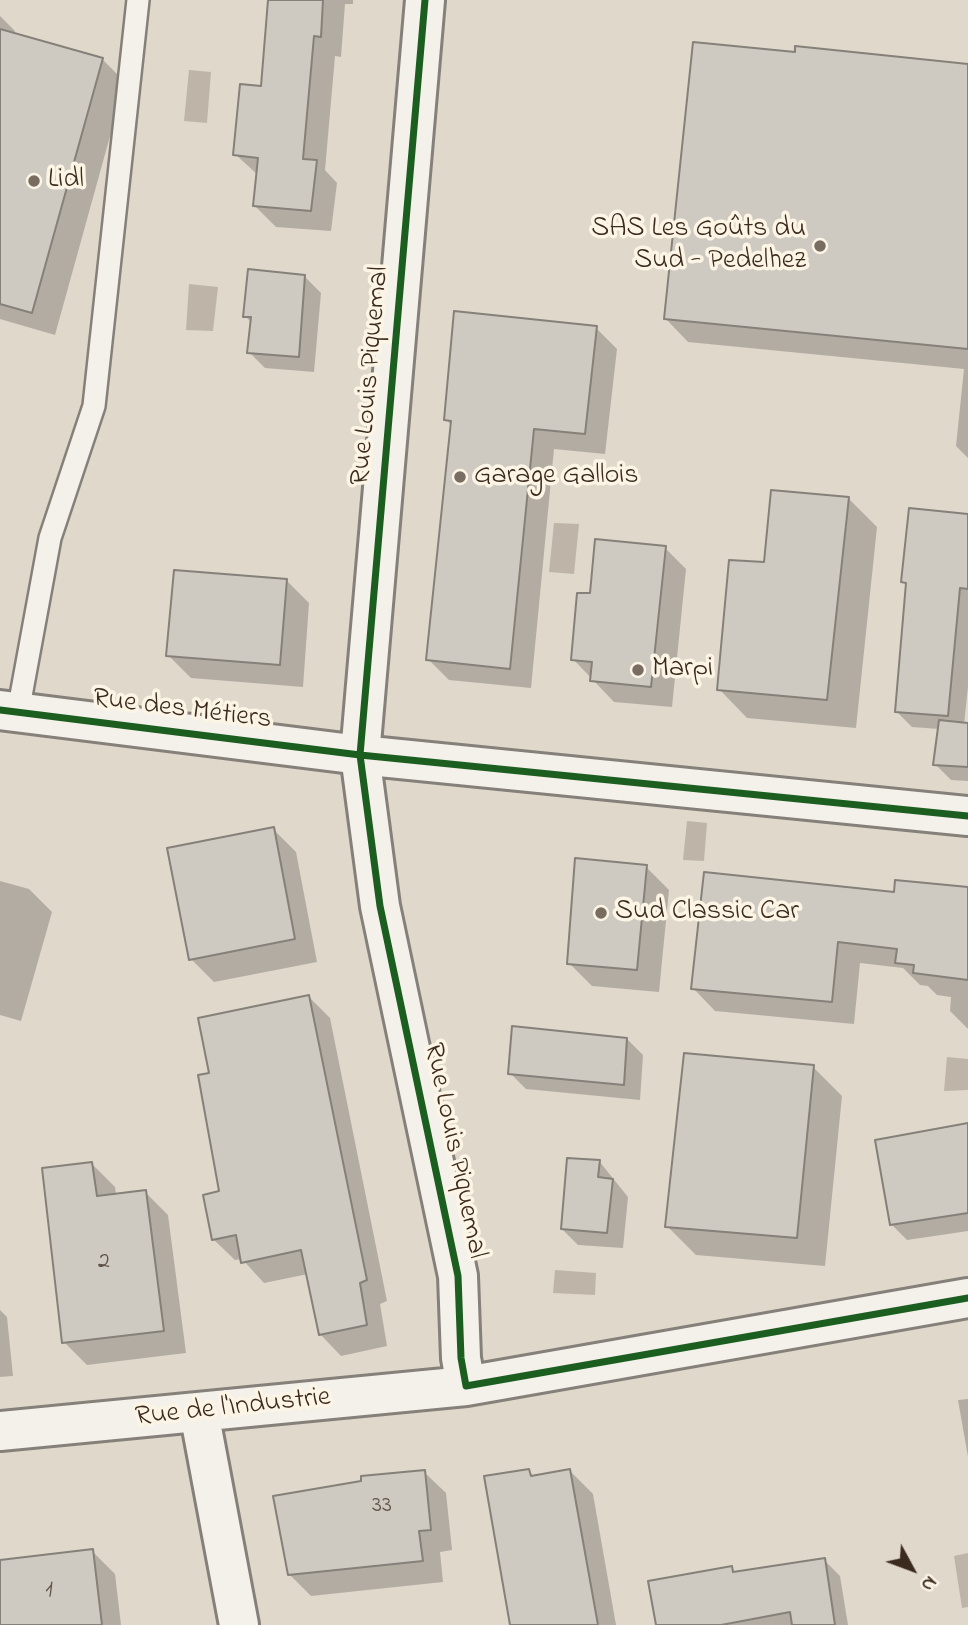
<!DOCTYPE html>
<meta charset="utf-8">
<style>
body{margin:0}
#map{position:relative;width:968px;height:1625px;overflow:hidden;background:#ebe7de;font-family:"Indie Flower",sans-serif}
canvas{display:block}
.north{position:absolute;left:877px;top:1534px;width:70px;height:70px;-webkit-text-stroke:5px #fcf5e5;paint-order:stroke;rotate:131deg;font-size:19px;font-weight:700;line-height:28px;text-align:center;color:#3b2a1e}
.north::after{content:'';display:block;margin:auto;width:24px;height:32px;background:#3b2a1e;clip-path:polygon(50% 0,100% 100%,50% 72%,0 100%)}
</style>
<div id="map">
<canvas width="968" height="1625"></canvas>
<div class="north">N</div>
</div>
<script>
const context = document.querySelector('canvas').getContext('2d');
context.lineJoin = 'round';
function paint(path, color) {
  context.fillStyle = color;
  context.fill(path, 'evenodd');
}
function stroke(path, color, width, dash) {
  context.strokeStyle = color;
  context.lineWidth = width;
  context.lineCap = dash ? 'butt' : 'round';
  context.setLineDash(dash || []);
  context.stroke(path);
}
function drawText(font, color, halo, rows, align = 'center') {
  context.font = font + ' "Indie Flower",sans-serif';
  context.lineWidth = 7;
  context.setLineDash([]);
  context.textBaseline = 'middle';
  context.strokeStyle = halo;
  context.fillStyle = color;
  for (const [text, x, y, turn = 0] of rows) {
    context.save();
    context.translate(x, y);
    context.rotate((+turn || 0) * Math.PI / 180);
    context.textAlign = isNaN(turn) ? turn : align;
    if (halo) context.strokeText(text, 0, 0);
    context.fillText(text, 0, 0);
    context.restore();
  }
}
paint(new Path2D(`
 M0 0H968V1625H0Z`), '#dfd8cb');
paint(new Path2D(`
 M189 70 211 72 207 123 184 121Z
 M189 284 218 287 213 331 186 330Z
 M554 523 579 524 574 574 549 572Z
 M687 821 707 823 704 861 683 860Z
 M947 1057 968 1059V1090L944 1091Z
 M555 1270 596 1273 595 1295 553 1293Z
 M968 1553V1607L962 1608 954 1556Z`), '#beb5a8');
paint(new Path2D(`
 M270 0H353V4H345L341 57 335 56 325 170 337 183 331 231 276 227 255 206 258 175 235 154 262 87Z
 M0 16 15 31 14 35 102 59 125 82 55 335 0 319Z
 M968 66V458L956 446 964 369 688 342 666 319Z
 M305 277 321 293 314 372 265 368 249 352 252 323 245 316Z
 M596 328 617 349 605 454 554 449 531 688 449 680 428 659 452 426 446 419Z
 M848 498 877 527 856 728 747 718 719 689 765 564Z
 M968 515V686L964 725H968V781L951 780 935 764 939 729 912 727 896 711 908 587 903 582Z
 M665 548 686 569 672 707 614 702 573 659 592 595Z
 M286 580 309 603 303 687 191 678 168 655Z
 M273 829 296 852 317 962 214 982 191 959Z
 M646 867 669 890 659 992 592 986 569 963Z
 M0 881 29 889 52 912 21 1021 0 1015Z
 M968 888V1029L950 1011 951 997 937 995 928 986 920 985 903 968 860 963 854 1024 715 1011 693 988 895 894Z
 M309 997 330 1018 387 1301 380 1304 387 1346 341 1356 320 1334 308 1274 264 1283 242 1259 235 1260 213 1239 221 1192 211 1075Z
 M627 1039 643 1055 640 1100 526 1089 510 1073Z
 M813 1067 842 1096 825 1266 696 1255 667 1226Z
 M968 1125V1231L907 1240 891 1224Z
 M599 1161 628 1197 623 1248 578 1245 562 1229Z
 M92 1164 115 1187 116 1195 145 1192 168 1215 186 1353 87 1365 64 1342Z
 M0 1310 7 1317 13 1376 0 1377Z
 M968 1399V1457L958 1400Z
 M528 1471 534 1477 570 1471 593 1494 616 1625H512Z
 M424 1472 446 1493 452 1550 440 1552 443 1582 311 1596 290 1575Z
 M92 1551 115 1574 121 1625H0V1562Z
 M824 1560 840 1576 848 1625H658L731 1568 736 1573Z`), '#0003');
const building = new Path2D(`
 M268 0H323L321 37 314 36 303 159 317 160 311 211 253 206 258 158 233 155 240 84 261 86Z
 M0 29 103 58 32 313 0 304Z
 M693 42 795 52V46L968 64V349L664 319Z
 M248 269 305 275 299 357 247 353 251 317H243Z
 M454 311 597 326 585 434 534 429 510 669 426 660 451 421 444 420Z
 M771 490 849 497 827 700 717 690 729 560 764 562Z
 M909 508 968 514V589L960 588 948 716 895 712 906 583 901 582Z
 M595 539 666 546 651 687 590 681 592 662 571 660 577 593H590Z
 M174 570 287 579 280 665 166 656Z
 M939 720 968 723V767L933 765Z
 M274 827 295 939 189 960 167 848Z
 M575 858 647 865 637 970 567 964Z
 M704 872 894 892 895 880 968 887V980L913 973 914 965 895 963 897 949 838 942 832 1002 691 989Z
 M309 995 367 1280 360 1283 367 1325 319 1335 301 1250 241 1263 236 1235 212 1240 203 1195 219 1191 198 1075 209 1073 198 1018Z
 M512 1026 627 1038 624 1085 508 1074Z
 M684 1053 814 1065 797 1238 665 1227Z
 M968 1123V1213L890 1225 875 1140Z
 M567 1158 600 1160 598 1177 613 1179 607 1233 561 1229Z
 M92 1162 97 1196 146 1190 164 1331 62 1343 42 1168Z
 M529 1469 531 1476 570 1469 598 1625H510L484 1476Z
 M425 1470 431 1530 419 1531 423 1561 288 1575 273 1496 361 1481V1476Z
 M93 1549 102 1625H0V1560Z
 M825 1558 835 1625H792L790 1612 721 1625H656L648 1581 732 1566 733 1572Z`);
paint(building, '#cecac2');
stroke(building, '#858079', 2);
const service = new Path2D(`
 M18 712 50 538 94 406 138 0`);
const minor = new Path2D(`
 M425 0 360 755 380 906 458 1276 461 1358 466 1386 968 1298
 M0 710 360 755 968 816
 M199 1412 239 1625
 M0 1431 466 1386`);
stroke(service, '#858079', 26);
stroke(minor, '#858079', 44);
stroke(service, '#f4f0ea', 21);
stroke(minor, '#f4f0ea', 38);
stroke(new Path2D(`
 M425 0 360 755 380 906 458 1276 461 1358 466 1386 968 1298
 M0 710 360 755 968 816`), '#1b5e20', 7);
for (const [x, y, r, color] of [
 [34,181,7,"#796c61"],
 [820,246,7,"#796c61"],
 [460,477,7,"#796c61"],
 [638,670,7,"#796c61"],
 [601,913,7,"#796c61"]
]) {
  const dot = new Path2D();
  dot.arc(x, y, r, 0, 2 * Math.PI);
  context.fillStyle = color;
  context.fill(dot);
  stroke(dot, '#fcf5e5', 2.5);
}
drawText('24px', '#605247', null, [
 ["2",104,1263],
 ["33",382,1507],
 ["1",49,1592]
]);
drawText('28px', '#3b2a1e', '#fcf5e5', [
 ["Lidl",48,181],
 ["SAS Les Goûts du",806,230,"right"],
 ["Sud - Pedelhez",806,262,"right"],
 ["Garage Gallois",474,477],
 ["Marpi",652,670],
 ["Sud Classic Car",615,913]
], 'left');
drawText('28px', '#3b2a1e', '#fcf5e5', [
 ["Rue Louis Piquemal",372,376,-85],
 ["Rue des Métiers",182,711,7],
 ["Rue Louis Piquemal",453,1151,78],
 ["Rue de l'Industrie",233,1409,-6]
]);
</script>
